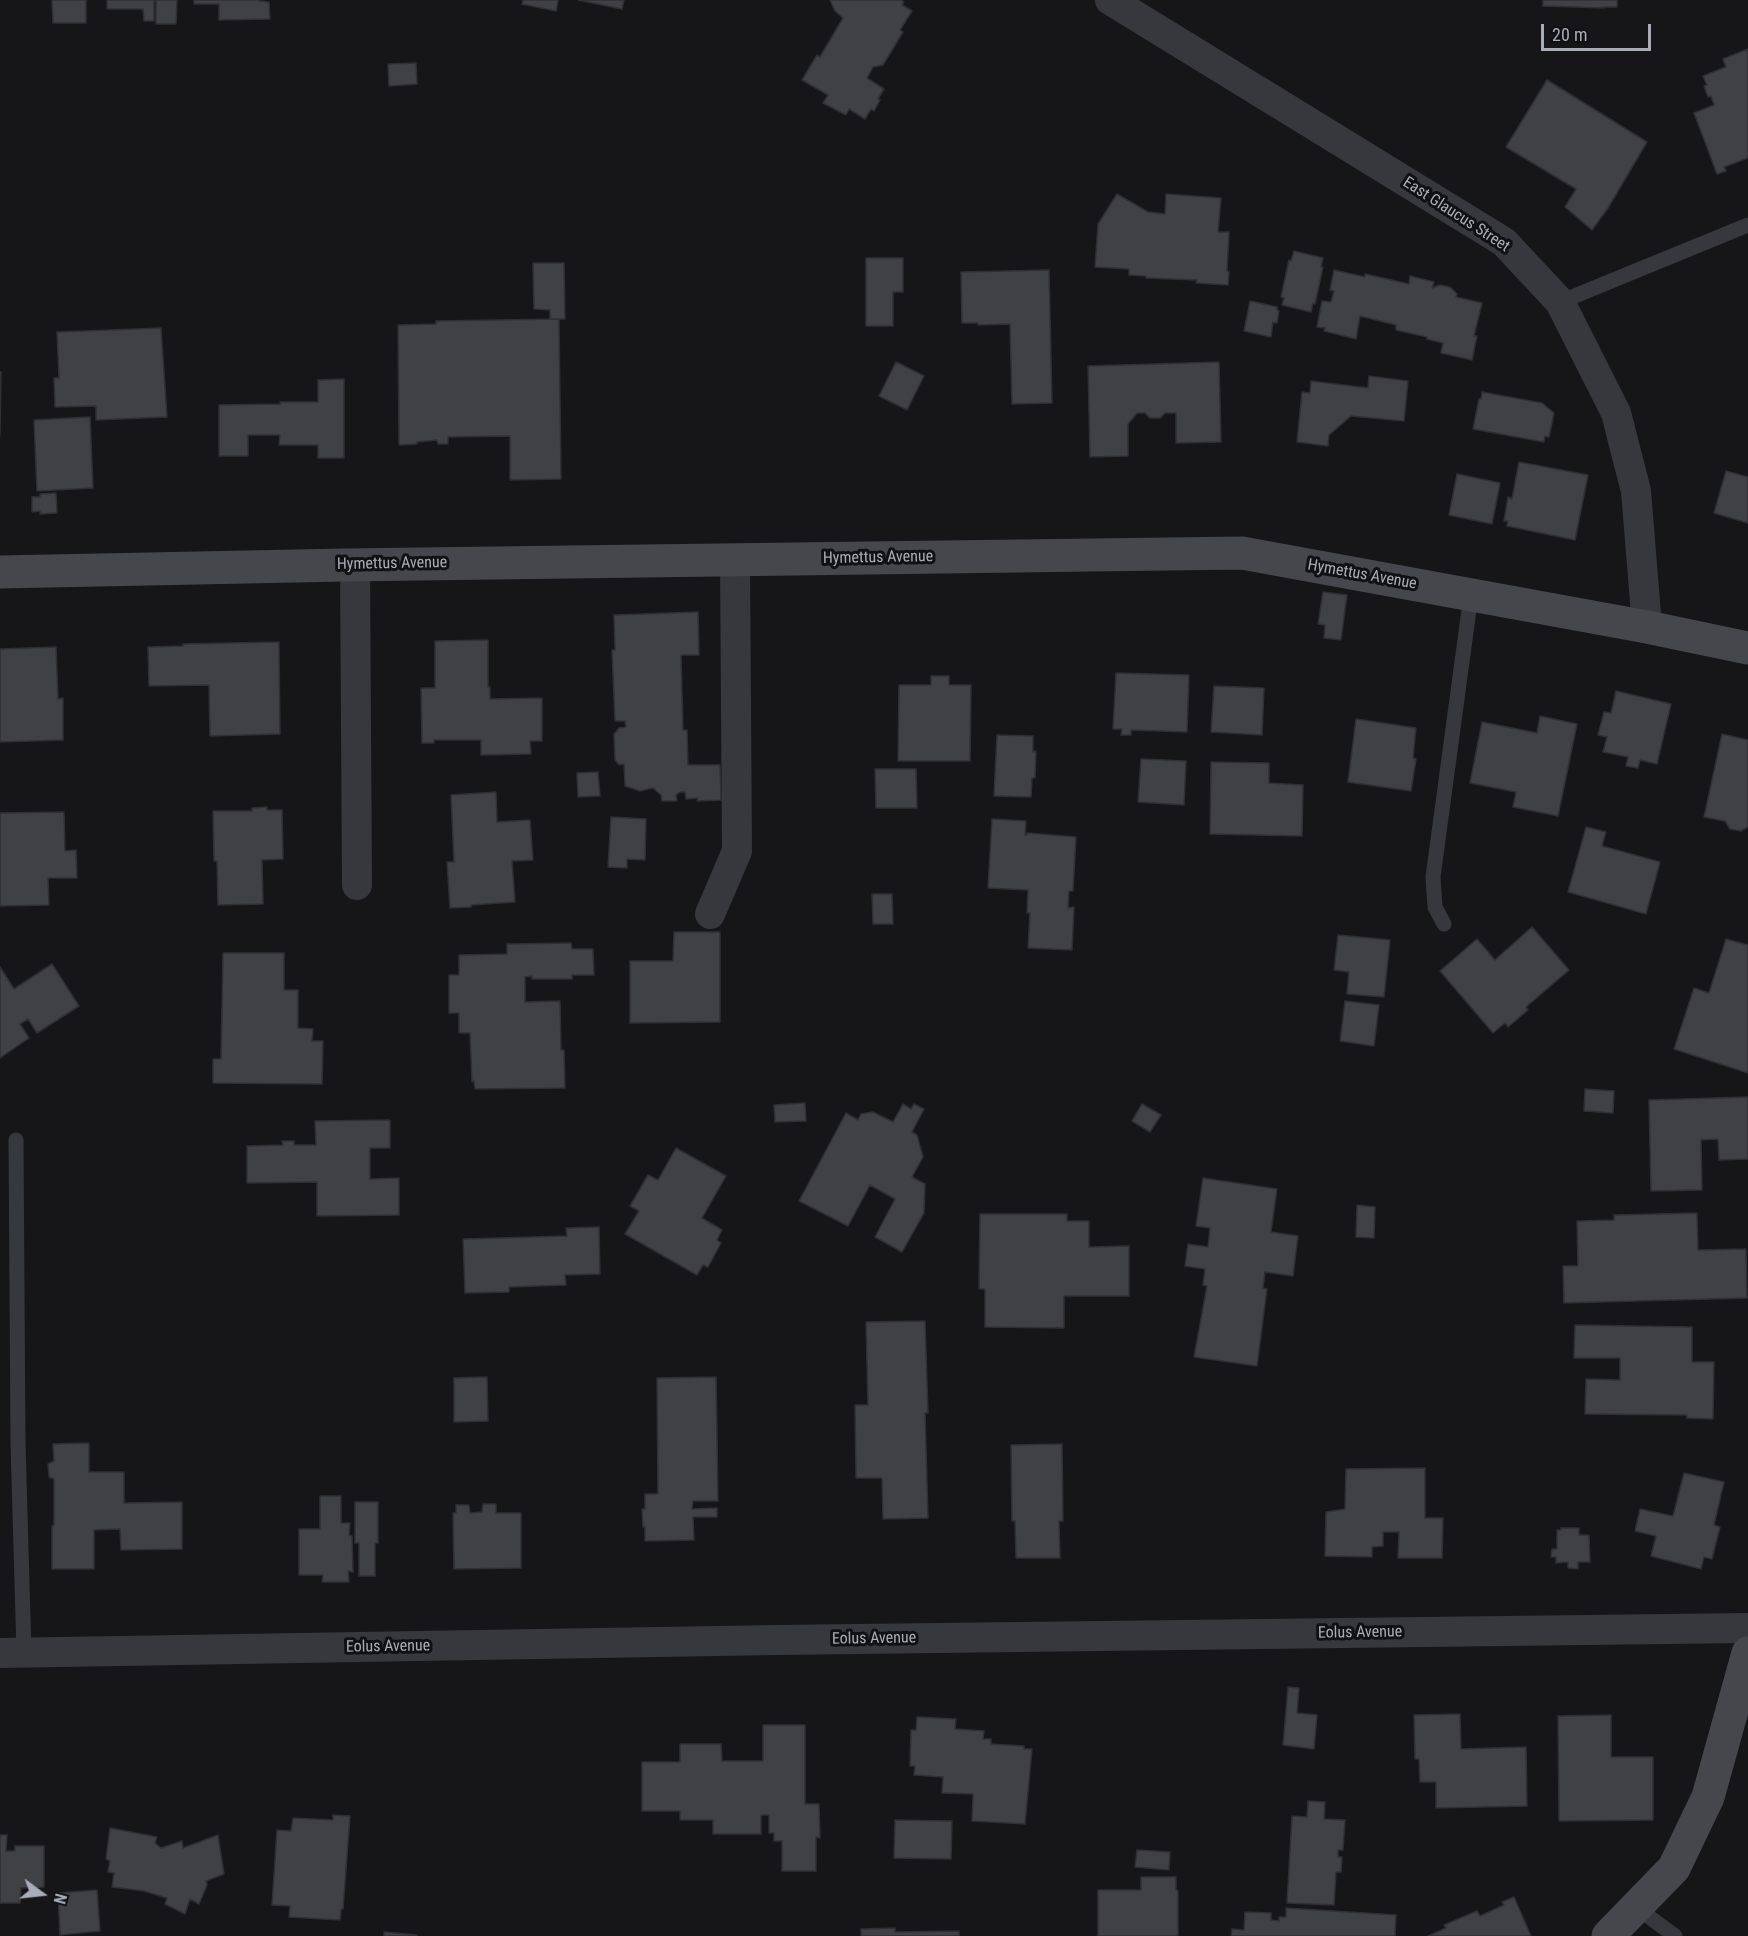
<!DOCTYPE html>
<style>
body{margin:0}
#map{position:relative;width:1748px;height:1936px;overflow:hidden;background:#161618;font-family:"Roboto Condensed",sans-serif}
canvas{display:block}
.north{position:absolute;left:12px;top:1864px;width:60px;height:60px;-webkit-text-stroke:4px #111113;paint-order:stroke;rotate:105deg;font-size:16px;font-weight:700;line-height:24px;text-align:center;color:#a8adb8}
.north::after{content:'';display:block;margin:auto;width:21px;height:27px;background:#a8adb8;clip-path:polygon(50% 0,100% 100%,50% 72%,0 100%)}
.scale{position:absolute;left:1541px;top:24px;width:110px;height:27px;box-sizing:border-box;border:3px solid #a8adb8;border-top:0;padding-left:8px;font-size:18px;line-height:21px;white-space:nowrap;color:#a8adb8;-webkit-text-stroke:4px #111113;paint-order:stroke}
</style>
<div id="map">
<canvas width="1748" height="1936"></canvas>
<div class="north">N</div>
<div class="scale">20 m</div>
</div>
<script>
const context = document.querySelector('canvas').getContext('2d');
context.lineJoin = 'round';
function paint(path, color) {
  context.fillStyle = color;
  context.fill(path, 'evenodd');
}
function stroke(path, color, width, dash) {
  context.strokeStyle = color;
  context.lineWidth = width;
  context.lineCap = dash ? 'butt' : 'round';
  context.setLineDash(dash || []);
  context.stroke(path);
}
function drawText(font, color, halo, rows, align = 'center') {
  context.font = font + ' "Roboto Condensed",sans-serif';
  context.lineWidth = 6;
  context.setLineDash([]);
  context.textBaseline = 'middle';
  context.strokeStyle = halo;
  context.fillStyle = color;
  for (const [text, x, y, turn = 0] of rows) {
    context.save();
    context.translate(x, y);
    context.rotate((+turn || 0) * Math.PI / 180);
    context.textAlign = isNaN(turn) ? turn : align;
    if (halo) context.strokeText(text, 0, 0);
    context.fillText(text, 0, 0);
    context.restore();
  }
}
const building = new Path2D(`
 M52 0H86V23H53Z
 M107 0H154V21H144L143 9H107Z
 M156 0H177L176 24H156Z
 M194 0H259V1L269 2 270 19 219 20V4H194Z
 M523 0H558L556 11 522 4Z
 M578 0H624L622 9Z
 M830 0H901L904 2 902 5 912 11 900 30 903 32 883 65 873 67 867 78 884 89 878 99 880 100 874 111 871 109 865 119 849 109 846 115 823 103 828 95 802 80 817 55 820 57 843 18 835 11Z
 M1543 0H1617V7H1604V8L1543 6Z
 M1748 49V158L1724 167 1726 171 1717 174 1694 113 1714 105 1711 96 1708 97 1704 86 1707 85 1703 76 1726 67 1723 59Z
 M416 63 417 84 389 86 388 64Z
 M1547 80 1647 142 1608 208 1592 230 1565 207 1576 189 1506 147Z
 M1117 194 1148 212 1165 214 1166 194 1221 198 1218 232H1229L1227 271 1229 272 1228 285 1196 283 1197 280 1146 278V276L1129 275V269L1095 267 1098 224Z
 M1294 251 1323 258 1321 267H1323L1315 304 1313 303 1311 312 1282 305 1284 298 1281 297 1289 260 1291 261Z
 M866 258H903V292H893V326H866Z
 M533 263H564L565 319H550V310L534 309Z
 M1049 270 1052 403 1012 404 1010 324 978 325V323H962L961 272Z
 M1334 270 1365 277V274L1409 284 1410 276 1434 282 1432 288 1440 285 1450 287 1457 294 1456 297 1482 303 1474 336H1477L1472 360 1441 353 1443 343 1427 339V337L1396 330V325L1360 316 1356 339 1324 331 1325 328 1317 327 1322 301 1331 302 1334 291 1330 290Z
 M1250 301 1277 307V310L1279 311 1277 323 1273 322 1271 337 1244 331Z
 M559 319 561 479 510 480V436L448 437V444H438L437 440 417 442V444L399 445 398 325 436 324V321Z
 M161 328 167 417 96 420V406L55 407 54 378H59L57 332Z
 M896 362 924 376 907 410 879 396Z
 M1219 362 1221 442 1176 443V413H1165L1160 418H1150L1145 413H1137L1128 424V456L1090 457 1088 366Z
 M0 372H1L0 435Z
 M1369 376 1408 381 1404 421 1351 416 1329 435 1328 446 1297 442 1302 392 1310 393 1311 381 1368 388Z
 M344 379V458H318V445H279L280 435H248V456H219V405L281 404 280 402H318V380Z
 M1482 392 1542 403 1554 413 1549 437 1545 436 1544 442 1473 429 1479 399H1481Z
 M90 417 93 488 37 491 34 420Z
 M1519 462 1588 475 1575 540 1507 526 1508 521H1504L1508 497 1512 499Z
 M1726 471 1748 477V523L1714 513Z
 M1457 474 1500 483 1492 524 1449 515Z
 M56 493 57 513 40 514V511L32 512V497H40V494Z
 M1323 592 1347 595 1341 640 1324 638 1325 625 1318 624Z
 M698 612 699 655H681L683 730H687L688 765H720L721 800 697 801 698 798 686 799 685 792H680L676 795 677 801H662L661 795 653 788 640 791 625 786 624 764 619 765 615 760 614 734 619 728 626 727 625 721H615L612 650H615L614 615Z
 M488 640V687H490V699L542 698V741H530L531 754 481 755V740H434V743H422L421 688H435V641Z
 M279 642 280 734 210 736 209 685 149 686 148 647 183 646V644Z
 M56 647 58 699 63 698V740L0 742V649Z
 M1116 673 1189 675 1187 732 1131 730V735H1121L1122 729H1113Z
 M931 676H949V685H971L970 761H898L899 685H931Z
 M1214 686 1264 688 1262 735 1211 732Z
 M1616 691 1671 704 1657 764 1640 760 1638 768 1626 766 1628 757 1603 752 1607 737 1598 735 1604 712 1611 713Z
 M1540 716 1577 724 1558 816 1513 807 1516 792 1470 783 1482 722 1537 733Z
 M1356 719 1416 728 1413 758 1416 759 1411 791 1348 782Z
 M1722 734 1748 740V827L1741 831 1730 829 1725 821 1704 817Z
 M997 735 1033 736V752L1036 751 1035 778H1032L1031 797 994 796Z
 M1141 759 1186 761 1184 805 1138 802Z
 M1211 762 1269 763V783L1303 785 1302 836 1210 834Z
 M875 769H916L917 808H876Z
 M598 772 600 796 578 797 577 773Z
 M496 792 497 822 530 820 533 860 512 861 515 902 471 905V907L450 908 447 862H454L451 795Z
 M267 807V810H282L283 859 262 860 263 904 218 905 217 861H214L213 811H252V808Z
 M64 812 65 851 76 850 77 878H48L49 905 0 906V813Z
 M611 817 646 819 645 860 627 859V868L608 867Z
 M992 819 1026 821 1025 835H1027V833L1076 837 1073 891H1069L1068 908 1074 907 1072 950 1028 948 1030 913H1027L1028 890 988 888Z
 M1586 827 1606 832 1602 846 1660 862 1646 914 1568 892Z
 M872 894H892L893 924H873Z
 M1532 927 1569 970 1526 1007 1528 1010 1508 1027 1505 1023 1493 1033 1440 971 1477 939 1495 960Z
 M674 932H720V1022L630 1023V961H673Z
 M1338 935 1390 940 1384 997 1347 994 1349 972 1334 970Z
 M1726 939 1748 945V1073L1674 1049 1694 988 1709 993Z
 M571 943 572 949H593L594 975H572V979H532V976L525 977V1002L560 1001 561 1050H564L565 1088 475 1089 474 1081 472 1082 470 1033H459V1013H449V975H459V955L507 954V944Z
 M223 953H284V990H298V1028L313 1029 312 1041H323L322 1084 213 1083V1059H221Z
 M52 964 79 1006 37 1033 28 1019 20 1024 29 1038 0 1058V967L14 989Z
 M1345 1001 1379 1005 1374 1046 1340 1041Z
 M1585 1089 1614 1091 1613 1113 1584 1111Z
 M1748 1097V1159L1719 1160 1718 1139 1701 1140 1702 1190 1651 1191 1649 1100Z
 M805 1103 806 1121 775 1122 774 1105Z
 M903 1104 911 1109 914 1104 924 1109 912 1132 917 1135 923 1157 912 1177 925 1184 924 1213 902 1252 875 1237 895 1199 870 1185 848 1226 799 1201 846 1113 858 1120 861 1114 873 1112 893 1122Z
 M1142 1104 1161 1115 1150 1132 1132 1121Z
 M390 1120V1148H370V1179L399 1178V1215L317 1216V1182L247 1183V1146L283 1145 282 1141H294V1145H316L315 1121Z
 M676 1148 726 1176 702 1218 722 1230 717 1240 721 1243 708 1267 703 1265 697 1275 625 1234 639 1211 630 1206 648 1175 658 1180Z
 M1203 1178 1277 1189 1271 1232 1298 1236 1293 1276 1265 1272 1263 1288 1267 1289 1257 1366 1194 1357 1207 1286 1203 1285 1205 1269 1185 1266 1188 1244 1208 1247 1210 1228 1196 1226Z
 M1357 1205 1375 1207 1374 1238 1356 1237Z
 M1697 1213 1698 1250 1746 1249 1747 1298 1564 1303 1563 1266H1578L1577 1221 1614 1220V1215Z
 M980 1214H1067V1221H1089V1247L1129 1246V1296H1064V1328L985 1327V1289H979Z
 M599 1227 600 1274 565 1275 566 1285 509 1287V1292L465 1293 463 1239 567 1236 566 1228Z
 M925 1321 928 1413H925L928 1518 883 1519 882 1478H856L855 1405H868L866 1322Z
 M1575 1325 1692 1327V1362H1714L1713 1419 1687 1418V1415L1585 1414 1586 1379 1620 1380V1358H1574Z
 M487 1377 488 1421 454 1422V1378Z
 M716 1377 718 1501H693L692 1509 717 1508V1517H693L694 1540 645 1541V1527H643L642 1509H645V1494H658L657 1378Z
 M89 1443V1472H124V1503L182 1502V1549L121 1550 120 1529 94 1530V1569H52V1526L54 1525V1479L49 1477 48 1464 54 1461 53 1444Z
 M1062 1444 1063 1521H1059L1060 1558H1016L1015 1521H1012L1011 1445Z
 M1425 1468V1518H1443L1442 1558H1398L1399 1532H1383V1546L1372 1547V1557L1325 1556 1326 1512 1345 1509 1346 1469Z
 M1684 1473 1724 1482 1714 1525 1720 1527 1712 1559 1704 1557 1701 1569 1651 1556 1656 1536 1635 1531 1640 1509 1673 1516Z
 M320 1496H341V1523H350L349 1535 352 1536 353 1572 348 1571 349 1582H322L323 1575H299V1529H320Z
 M355 1502H378V1543H375V1576H359V1543H355Z
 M483 1504H496V1513H521V1568L454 1569 453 1513H456V1505H469L470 1513 482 1512Z
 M1561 1528H1579V1535H1589L1590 1562H1578V1569L1568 1568V1562L1556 1563V1557H1551L1552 1549H1557V1530H1561Z
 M1288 1687 1299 1688 1297 1713 1317 1715 1314 1749 1283 1745Z
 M1460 1714 1461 1749 1526 1747 1527 1806 1436 1808V1782H1420L1419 1759H1415L1414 1715Z
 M1611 1715V1757H1653V1820L1559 1821 1558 1716Z
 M917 1717 956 1719 955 1729 984 1731 983 1739H991V1744L1024 1746V1749H1032L1025 1824 972 1821 973 1794 942 1793 943 1777 914 1775 915 1766H910L911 1730H916Z
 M763 1725H805V1804H819L820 1838 816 1837V1871H782V1841H774V1833H769V1815H761V1834H713V1820H680V1811H642V1762H680V1744H721L722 1761H763Z
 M1308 1801 1325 1802 1324 1819 1345 1820 1343 1850H1338V1857H1342L1341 1872H1336L1334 1905 1287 1903 1292 1816 1307 1817Z
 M333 1815 350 1816 343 1909H341L340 1920 289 1917 290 1906 272 1905 277 1830 291 1831 293 1818 333 1820Z
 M895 1820 952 1821 951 1859 894 1858Z
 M110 1828 157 1837 155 1843 161 1848 182 1841 183 1848 218 1835 224 1874 206 1881 207 1885 199 1904 190 1899 185 1914 165 1904 167 1898 144 1891 112 1887 114 1873 108 1872 110 1861 106 1859Z
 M0 1835H7L6 1851H15V1846H44V1887L21 1888 20 1903H0Z
 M1137 1850 1170 1852 1169 1870 1135 1867Z
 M1141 1877H1176V1890L1178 1891V1936H1098V1890H1141Z
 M97 1890 100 1931 60 1935 58 1893Z
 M1514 1897 1531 1936H1428L1446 1928 1444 1925 1477 1911 1480 1916 1504 1905 1502 1902Z
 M1286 1908 1396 1915 1395 1936H1231L1232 1929 1244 1930 1245 1912 1271 1913V1920L1279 1921V1917H1286Z
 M895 1928V1932L959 1931V1936H861V1929Z
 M384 1932 417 1935V1936H384Z`);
paint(building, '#404145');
stroke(building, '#303034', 1.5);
stroke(new Path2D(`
 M1560 302 1748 225
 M1444 924 1435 907 1433 877 1471 595
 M16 1140 18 1443 24 1653
 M1636 1907 1675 1936`), '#37383d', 15);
stroke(new Path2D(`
 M1110 0 1504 242 1560 302 1616 413 1636 491 1647 627
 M355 565 357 885
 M710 914 737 851 735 560
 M0 1653 777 1640 1748 1628`), '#37383d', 30);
stroke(new Path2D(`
 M0 572 345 565 1242 553 1647 627 1748 648
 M1608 1936 1674 1868 1708 1797 1748 1653`), '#45474d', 33);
drawText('16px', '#a8adb8', '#111113', [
 ["East Glaucus Street",1456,215,33],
 ["Hymettus Avenue",878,558,-1],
 ["Hymettus Avenue",392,564,-1],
 ["Hymettus Avenue",1362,575,10],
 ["Eolus Avenue",1360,1633,-1],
 ["Eolus Avenue",874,1639,-1],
 ["Eolus Avenue",388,1647,-1]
]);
</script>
